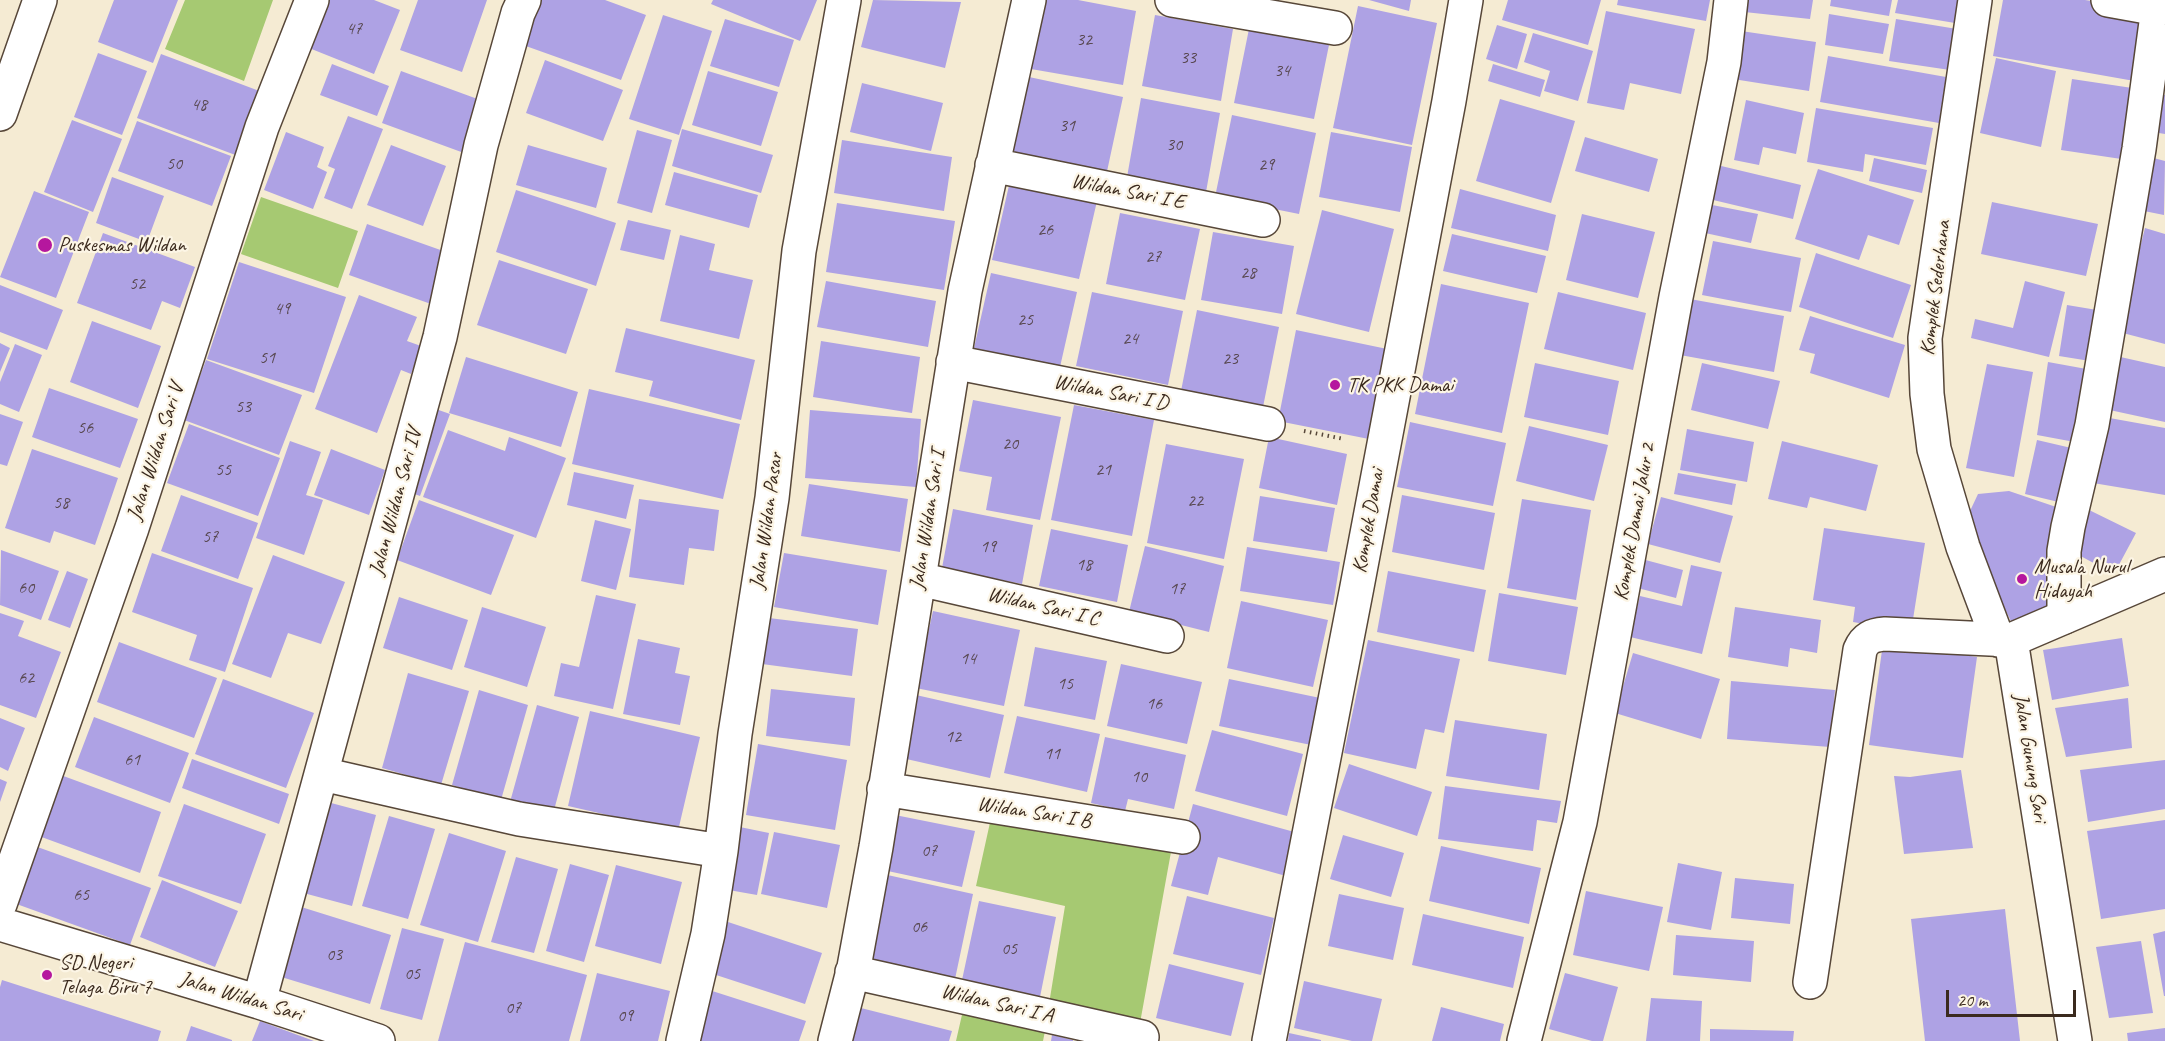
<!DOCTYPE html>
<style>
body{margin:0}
#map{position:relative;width:2165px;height:1041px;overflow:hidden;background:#f5ebd3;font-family:Caveat,sans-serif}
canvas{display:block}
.scale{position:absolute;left:1946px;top:990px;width:130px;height:27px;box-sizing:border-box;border:3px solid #3b2a1e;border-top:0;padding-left:8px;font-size:18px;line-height:21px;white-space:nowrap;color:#3b2a1e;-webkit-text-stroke:4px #fcf5e5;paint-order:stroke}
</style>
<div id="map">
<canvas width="2165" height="1041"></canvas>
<div class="scale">20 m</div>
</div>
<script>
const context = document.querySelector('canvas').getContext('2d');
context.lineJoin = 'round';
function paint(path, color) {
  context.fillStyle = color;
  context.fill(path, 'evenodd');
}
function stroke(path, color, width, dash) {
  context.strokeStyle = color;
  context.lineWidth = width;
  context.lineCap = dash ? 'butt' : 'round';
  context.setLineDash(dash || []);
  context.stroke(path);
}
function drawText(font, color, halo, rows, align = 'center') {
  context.font = font + ' Caveat,sans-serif';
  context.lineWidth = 4.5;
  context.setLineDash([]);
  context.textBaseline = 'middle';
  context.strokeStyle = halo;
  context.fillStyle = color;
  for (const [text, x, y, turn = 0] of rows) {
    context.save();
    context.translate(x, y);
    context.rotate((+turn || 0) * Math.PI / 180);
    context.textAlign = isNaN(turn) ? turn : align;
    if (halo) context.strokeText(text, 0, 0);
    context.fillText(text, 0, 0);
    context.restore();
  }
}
paint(new Path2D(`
 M185 0H273L244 81 165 49Z
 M261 197 358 231 338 288 241 254Z
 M991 818 1171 852 1140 1023 1049 1004 1065 906 976 886Z
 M964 1006 1046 1026 1043 1041H956Z`), '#a6c972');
paint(new Path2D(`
 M114 0H178L153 63 98 42Z
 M328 0H374L400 10 374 74 309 48Z
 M418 0H487L462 72 400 50Z
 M540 0H605L646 15 621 80 523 45Z
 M713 0H817L800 41 711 4Z
 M873 0 961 2 945 68 861 47Z
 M1043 0H1078L1136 11 1123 85 1031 69Z
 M1369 0H1411L1409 11Z
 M1508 0H1601L1588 45 1502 20Z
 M1618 0H1710L1706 21 1617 5Z
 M1736 0H1813L1810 19 1735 11Z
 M1831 0H1892L1889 16 1830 6Z
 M1898 0H1958L1955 23 1895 13Z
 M2003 0H2085L2153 11 2140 82 1993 56Z
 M1358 6 1437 23 1412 145 1333 128Z
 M1606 11 1695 29 1681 94 1630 83 1624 110 1587 103Z
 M1829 14 1889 24 1883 54 1825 45Z
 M663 15 712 31 679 135 629 119Z
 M1155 15 1233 29 1221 101 1142 86Z
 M725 19 794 40 779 87 710 66Z
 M1896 19 1957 29 1950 70 1889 61Z
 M1250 24 1330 40 1314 119 1234 103Z
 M1497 25 1527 34 1517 69 1486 59Z
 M1741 31 1816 42 1809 91 1733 79Z
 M1533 33 1593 51 1578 101 1544 91 1550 71 1524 62Z
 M98 53 147 71 122 135 74 117Z
 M161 54 262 92 238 156 137 118Z
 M1828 56 1946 77 1939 123 1820 102Z
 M1996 58 2056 71 2041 147 1980 133Z
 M545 60 623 90 603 141 526 113Z
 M332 64 389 86 377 116 320 95Z
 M1493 64 1545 80 1540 97 1488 81Z
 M401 71 483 101 464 153 382 123Z
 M708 71 778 92 761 146 692 125Z
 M1029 77 1123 97 1106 176 1012 156Z
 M2072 79 2139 89 2128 160 2061 150Z
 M862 83 943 103 931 151 850 132Z
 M2160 94 2165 95V134L2153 132Z
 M1141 98 1220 113 1206 192 1127 177Z
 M1500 99 1575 121 1551 203 1476 181Z
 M1746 100 1804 113 1796 154 1763 147 1759 165 1734 160Z
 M1816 108 1933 128 1926 165 1865 154 1863 172 1807 162Z
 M1232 115 1316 133 1299 214 1215 197Z
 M348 116 383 129 352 209 324 198 335 169 328 166Z
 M72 120 122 139 93 212 44 192Z
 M137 121 231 156 212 206 118 171Z
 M682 129 773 155 761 193 672 166Z
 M637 130 672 140 652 213 617 203Z
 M286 132 324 147 317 167 327 172 313 209 264 190Z
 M1331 132 1412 147 1400 212 1319 197Z
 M1585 137 1658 159 1649 192 1575 171Z
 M842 140 952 157 944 211 834 193Z
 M391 145 446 166 423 226 367 205Z
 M528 145 607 168 596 208 516 185Z
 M2142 155 2165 161 2164 215 2134 209Z
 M1874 158 1927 170 1922 193 1869 181Z
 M1717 165 1801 185 1793 219 1709 199Z
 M1818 169 1914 200 1899 245 1868 235 1859 260 1795 239Z
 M674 172 758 195 749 228 665 205Z
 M112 177 164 196 147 242 96 223Z
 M1010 181 1097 201 1079 279 992 260Z
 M1460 189 1556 215 1548 251 1451 228Z
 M516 190 616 223 596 286 496 252Z
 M34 191 89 212 56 298 0 277Z
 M1992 202 2098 224 2086 276 1981 254Z
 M837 203 955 221 944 290 826 272Z
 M1702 203 1758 214 1751 243 1696 231Z
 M1322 210 1394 229 1369 332 1296 314Z
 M1120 213 1200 229 1185 300 1106 284Z
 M1582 214 1655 232 1638 298 1566 280Z
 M628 220 671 230 664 260 620 250Z
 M367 224 449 253 431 304 349 275Z
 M2145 228 2165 234V344L2119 332Z
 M1213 232 1294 246 1282 314 1201 300Z
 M103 233 195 267 180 308 162 301 151 330 77 303Z
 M1452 234 1546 256 1537 293 1443 271Z
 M680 235 715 244 709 270 753 280 739 339 660 321Z
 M1713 241 1801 258 1791 312 1702 295Z
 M1816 253 1911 285 1893 338 1799 307Z
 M499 260 588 289 566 354 477 325Z
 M239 262 346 297 314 393 207 359Z
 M991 273 1077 292 1060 367 974 348Z
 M826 281 936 301 928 347 817 327Z
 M2025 281 2065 292 2049 357 1971 338 1975 319 2013 328Z
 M1441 284 1529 303 1502 433 1415 414Z
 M0 285 63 310 47 350 0 332Z
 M1092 292 1183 311 1168 385 1076 366Z
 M1558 292 1646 313 1633 370 1544 349Z
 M359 295 417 317 407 341 421 346 411 374 401 370 377 433 315 409Z
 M1690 299 1784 316 1774 372 1680 355Z
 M2067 305 2097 310 2090 361 2059 356Z
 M1197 310 1279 327 1263 407 1181 391Z
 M1810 316 1905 345 1889 398 1810 373 1815 354 1799 350Z
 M92 321 161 346 138 408 70 382Z
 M626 328 755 360 741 420 649 396 653 381 615 372Z
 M1296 330 1392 350 1374 440 1278 421Z
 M821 341 920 357 912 413 813 397Z
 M0 343 10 348 0 372Z
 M15 344 42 355 19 412 0 404V382Z
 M2116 356 2165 367V422L2105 409Z
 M466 357 578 392 561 447 449 413Z
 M206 360 302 395 279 455 184 420Z
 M2048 362 2092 370 2080 443 2037 435Z
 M1535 363 1619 381 1608 435 1524 417Z
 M1702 363 1780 381 1768 429 1691 410Z
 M1987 364 2033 372 2014 477 1966 468Z
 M49 388 138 419 120 468 32 437Z
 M589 389 740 424 723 499 572 464Z
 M973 400 1061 417 1040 520 986 510 992 477 959 471Z
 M1074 405 1154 420 1132 536 1051 520Z
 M433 408 450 414 420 496 403 490Z
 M810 410 921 419 916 487 805 478Z
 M0 414 23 422 7 466 0 464Z
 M2104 417 2165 428V495L2093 483Z
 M1410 422 1506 443 1493 506 1397 487Z
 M189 424 280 458 258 516 167 483Z
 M1529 426 1608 445 1594 501 1516 481Z
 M1687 429 1754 442 1747 482 1680 470Z
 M448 430 505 451 509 437 566 458 536 538 423 497Z
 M1269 437 1347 454 1337 505 1259 488Z
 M2037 440 2080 450 2067 504 2025 494Z
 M290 441 321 452 306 495 323 500 304 555 256 538Z
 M1782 441 1878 465 1866 511 1810 497 1807 508 1768 499Z
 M1166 444 1244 459 1224 559 1147 543Z
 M32 449 118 478 95 545 54 531 50 543 5 528Z
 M331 449 385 470 369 515 314 495Z
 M574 472 634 485 626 519 567 505Z
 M1678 473 1736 484 1732 505 1674 494Z
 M809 484 908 499 900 552 801 536Z
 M2009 491 2065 510 2054 600 2015 629 1963 526 1978 494Z
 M181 495 258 523 238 579 161 551Z
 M1402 495 1495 513 1484 570 1392 552Z
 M1260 496 1335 508 1327 552 1253 541Z
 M1661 497 1733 516 1720 563 1648 544Z
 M639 499 719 510 714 551 689 548 684 585 629 577Z
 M1522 499 1591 510 1576 600 1507 588Z
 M419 500 514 535 491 595 397 560Z
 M2085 508 2136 533 2114 574 2075 553 2083 538 2072 533Z
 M953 509 1033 525 1022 584 942 568Z
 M595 520 631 529 616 590 581 581Z
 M1824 528 1925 543 1911 632 1853 622 1855 607 1813 600Z
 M1051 529 1128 545 1117 602 1039 586Z
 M1145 546 1224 566 1209 632 1129 612Z
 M1247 547 1340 562 1333 605 1240 591Z
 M1 550 59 571 41 620 0 605Z
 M152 553 253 588 225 672 189 660 197 635 132 612Z
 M784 553 887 570 878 625 774 607Z
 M273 555 345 582 321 644 288 633 271 678 232 664Z
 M1638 558 1683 570 1676 598 1630 586Z
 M1691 565 1722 572 1702 654 1630 637 1640 596 1682 606Z
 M67 571 88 579 70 628 48 620Z
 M1388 571 1486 590 1474 652 1377 632Z
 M1499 593 1578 607 1566 675 1488 661Z
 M596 595 636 604 613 709 554 696 561 663 579 667Z
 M399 597 468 620 452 670 383 648Z
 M1241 601 1328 620 1313 687 1227 668Z
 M482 607 546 627 527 687 464 667Z
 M1735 607 1821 620 1817 653 1790 648 1788 667 1728 657Z
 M933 611 1020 630 1004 706 916 688Z
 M0 613 24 621 18 636 61 652 36 718 0 705Z
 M769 618 858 629 852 676 762 664Z
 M2122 638 2129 686 2052 700 2043 650Z
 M638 639 680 648 675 673 690 676 680 725 623 714Z
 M1368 640 1460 659 1444 733 1425 729 1416 769 1344 753Z
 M119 642 217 678 194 738 97 702Z
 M1883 643 1977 657 1963 758 1869 745Z
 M1035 647 1107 661 1095 720 1024 706Z
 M1633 653 1720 679 1701 739 1615 713Z
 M1121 664 1202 682 1187 744 1107 726Z
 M408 673 469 691 441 785 382 768Z
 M223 679 314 713 286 788 195 754Z
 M1229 679 1325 699 1316 746 1219 726Z
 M1731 681 1835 690 1830 747 1727 739Z
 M771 689 855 698 850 746 766 736Z
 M479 690 528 705 501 800 452 785Z
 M916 695 1004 715 990 778 902 758Z
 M2128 698 2132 748 2066 757 2055 708Z
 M537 705 579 717 553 814 510 802Z
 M590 711 700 737 678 831 568 806Z
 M1017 716 1100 734 1087 792 1004 773Z
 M94 717 189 753 170 803 75 767Z
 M0 718 25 728 8 771 0 767Z
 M1455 720 1547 734 1539 790 1446 776Z
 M1212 730 1303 754 1287 816 1195 791Z
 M1105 737 1186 755 1174 809 1128 799 1125 811 1091 803Z
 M758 744 847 760 835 830 746 815Z
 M192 759 289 794 279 824 182 788Z
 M2165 760V809L2088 822 2080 770Z
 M1349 764 1432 792 1417 836 1334 808Z
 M1961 770 1973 848 1904 854 1894 776 1910 777Z
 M58 774 161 812 140 873 36 835Z
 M0 779 7 782 0 802Z
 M1445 786 1561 801 1557 823 1537 820 1533 851 1438 839Z
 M320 800 376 815 352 906 296 891Z
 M184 804 266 834 241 904 158 876Z
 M1193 804 1298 833 1286 876 1218 857 1208 895 1171 886Z
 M895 815 975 831 962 887 883 870Z
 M389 816 435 829 408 919 362 906Z
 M2165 820V909L2101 919 2087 831Z
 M735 826 769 833 757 895 723 889Z
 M774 832 840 845 827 908 761 894Z
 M449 833 506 851 478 942 420 925Z
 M1343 835 1404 853 1391 897 1330 879Z
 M32 845 151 888 130 945 11 902Z
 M1441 846 1541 868 1529 924 1429 901Z
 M516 857 558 869 534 953 491 942Z
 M1678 863 1722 872 1711 930 1667 922Z
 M570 864 609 875 584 962 546 951Z
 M616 865 682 882 661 964 595 946Z
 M883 874 973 894 955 979 865 960Z
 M1735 878 1794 884 1790 924 1731 918Z
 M162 880 238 911 215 967 140 937Z
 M1586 891 1663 907 1649 971 1573 955Z
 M1339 894 1404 908 1393 960 1328 946Z
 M1187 896 1274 918 1261 975 1173 954Z
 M979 901 1056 917 1040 997 962 980Z
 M298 906 391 935 370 1004 278 976Z
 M2005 909 2020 1041H1925L1911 919Z
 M1423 914 1524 937 1513 988 1412 965Z
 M728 922 822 953 805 1004 710 973Z
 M402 928 444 939 422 1020 380 1009Z
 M2165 931V996H2164L2153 934Z
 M1676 935 1754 941 1751 982 1673 975Z
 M2141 941 2153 1013 2109 1018 2096 947Z
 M465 942 587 975 569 1041H438Z
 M1169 964 1244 983 1231 1036 1156 1018Z
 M597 973 670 991 658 1041H580Z
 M1565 973 1618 987 1603 1041H1592L1549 1029Z
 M2 980 161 1031 158 1041H0V987Z
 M1304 981 1382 999 1372 1041H1352L1294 1028Z
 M706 989 806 1021 799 1041H688Z
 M1651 998 1702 1001 1700 1041H1646Z
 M853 1006 952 1031 949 1041H845Z
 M1441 1007 1504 1024 1500 1041H1432Z
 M260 1021 314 1041H252Z
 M191 1026 232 1040V1041H186Z
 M2165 1028V1041H2128L2127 1033Z
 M1710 1029 1794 1031 1793 1041H1710Z
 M1289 1033 1321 1040V1041H1288Z
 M1052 1035 1073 1040V1041H1051Z`), '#aea2e4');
const street = new Path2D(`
 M1172 0 1335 28
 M1975 0 1925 338 1927 394 1934 449 1963 547 1998 640
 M2108 0 2158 9
 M0 114 40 0
 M992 165 1263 220
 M953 362 1268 424
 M919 579 1167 636
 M2064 617V551L2068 527 2092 425 2139 149 2159 0
 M322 774 519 819 721 851
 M884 789 1183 837
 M0 904 132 528 262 127 312 0
 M0 924 259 1002 378 1041
 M852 972 1142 1037
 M1810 982 1860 650C1865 638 1872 635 1885 634L2011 640
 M259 1002 440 337 481 145 518 13 524 0
 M683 1041 708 934 721 851 735 734 772 498 799 251 844 0
 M835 1041 854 967 876 847 965 291 1029 0
 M1269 1041 1356 592 1449 101 1466 0
 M1524 1041 1580 822 1676 297 1724 62 1731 0`);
const secondary = new Path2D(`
 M2075 1041 2011 640 2165 574`);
stroke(street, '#574739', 36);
stroke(secondary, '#574739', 36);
stroke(new Path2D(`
 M1304 431 1344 439`), '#574739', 4, [1.5, 4.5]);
stroke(street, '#fff', 33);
stroke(secondary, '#fff', 33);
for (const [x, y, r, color] of [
 [45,245,8,"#b5179e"],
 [1335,385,6,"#b5179e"],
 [2022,579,6,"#b5179e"],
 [47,975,6,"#b5179e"]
]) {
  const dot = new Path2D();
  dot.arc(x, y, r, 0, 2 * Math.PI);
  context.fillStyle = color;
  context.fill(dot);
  stroke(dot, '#fcf5e5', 2);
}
drawText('18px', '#584850', null, [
 ["47",354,29],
 ["32",1084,40],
 ["33",1188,58],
 ["34",1282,71],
 ["48",199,105],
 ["31",1067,126],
 ["30",1174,145],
 ["50",174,164],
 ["29",1266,165],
 ["26",1045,230],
 ["27",1153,257],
 ["28",1248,273],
 ["52",137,284],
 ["49",282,309],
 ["25",1025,320],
 ["24",1130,339],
 ["51",267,358],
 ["23",1230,359],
 ["53",243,407],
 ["56",85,428],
 ["20",1010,444],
 ["55",223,470],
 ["21",1103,470],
 ["22",1195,501],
 ["58",61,503],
 ["57",210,537],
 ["19",988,547],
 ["18",1084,565],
 ["60",26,588],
 ["17",1177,589],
 ["14",968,659],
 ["62",26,678],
 ["15",1065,684],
 ["16",1154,704],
 ["12",953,737],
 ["11",1052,754],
 ["61",132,760],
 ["10",1139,777],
 ["07",929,851],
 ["65",81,895],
 ["06",919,927],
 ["05",1009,949],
 ["03",334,955],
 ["05",412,974],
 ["07",513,1008],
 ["09",625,1016]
]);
drawText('21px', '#3b2a1e', '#fcf5e5', [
 ["Wildan Sari I E",1128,192,11],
 ["Komplek Sederhana",1936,288,-83],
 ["Wildan Sari I D",1111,393,11],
 ["Jalan Wildan Sari V",156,452,-72],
 ["Jalan Wildan Sari IV",396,502,-75],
 ["Jalan Wildan Sari I",928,520,-81],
 ["Jalan Wildan Pasar",767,521,-82],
 ["Komplek Damai",1369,521,-80],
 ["Komplek Damai Jalur 2",1635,522,-80],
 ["Wildan Sari I C",1043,607,13],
 ["Jalan Gunung Sari",2030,758,81],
 ["Wildan Sari I B",1034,813,9],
 ["Jalan Wildan Sari",241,997,17],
 ["Wildan Sari I A",997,1004,13]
]);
drawText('21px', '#3b2a1e', '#fcf5e5', [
 ["Puskesmas Wildan",58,245],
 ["TK PKK Damai",1347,385],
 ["Musala Nurul",2034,567],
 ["Hidayah",2034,591],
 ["SD Negeri",59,963],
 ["Telaga Biru 7",59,987]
], 'left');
</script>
